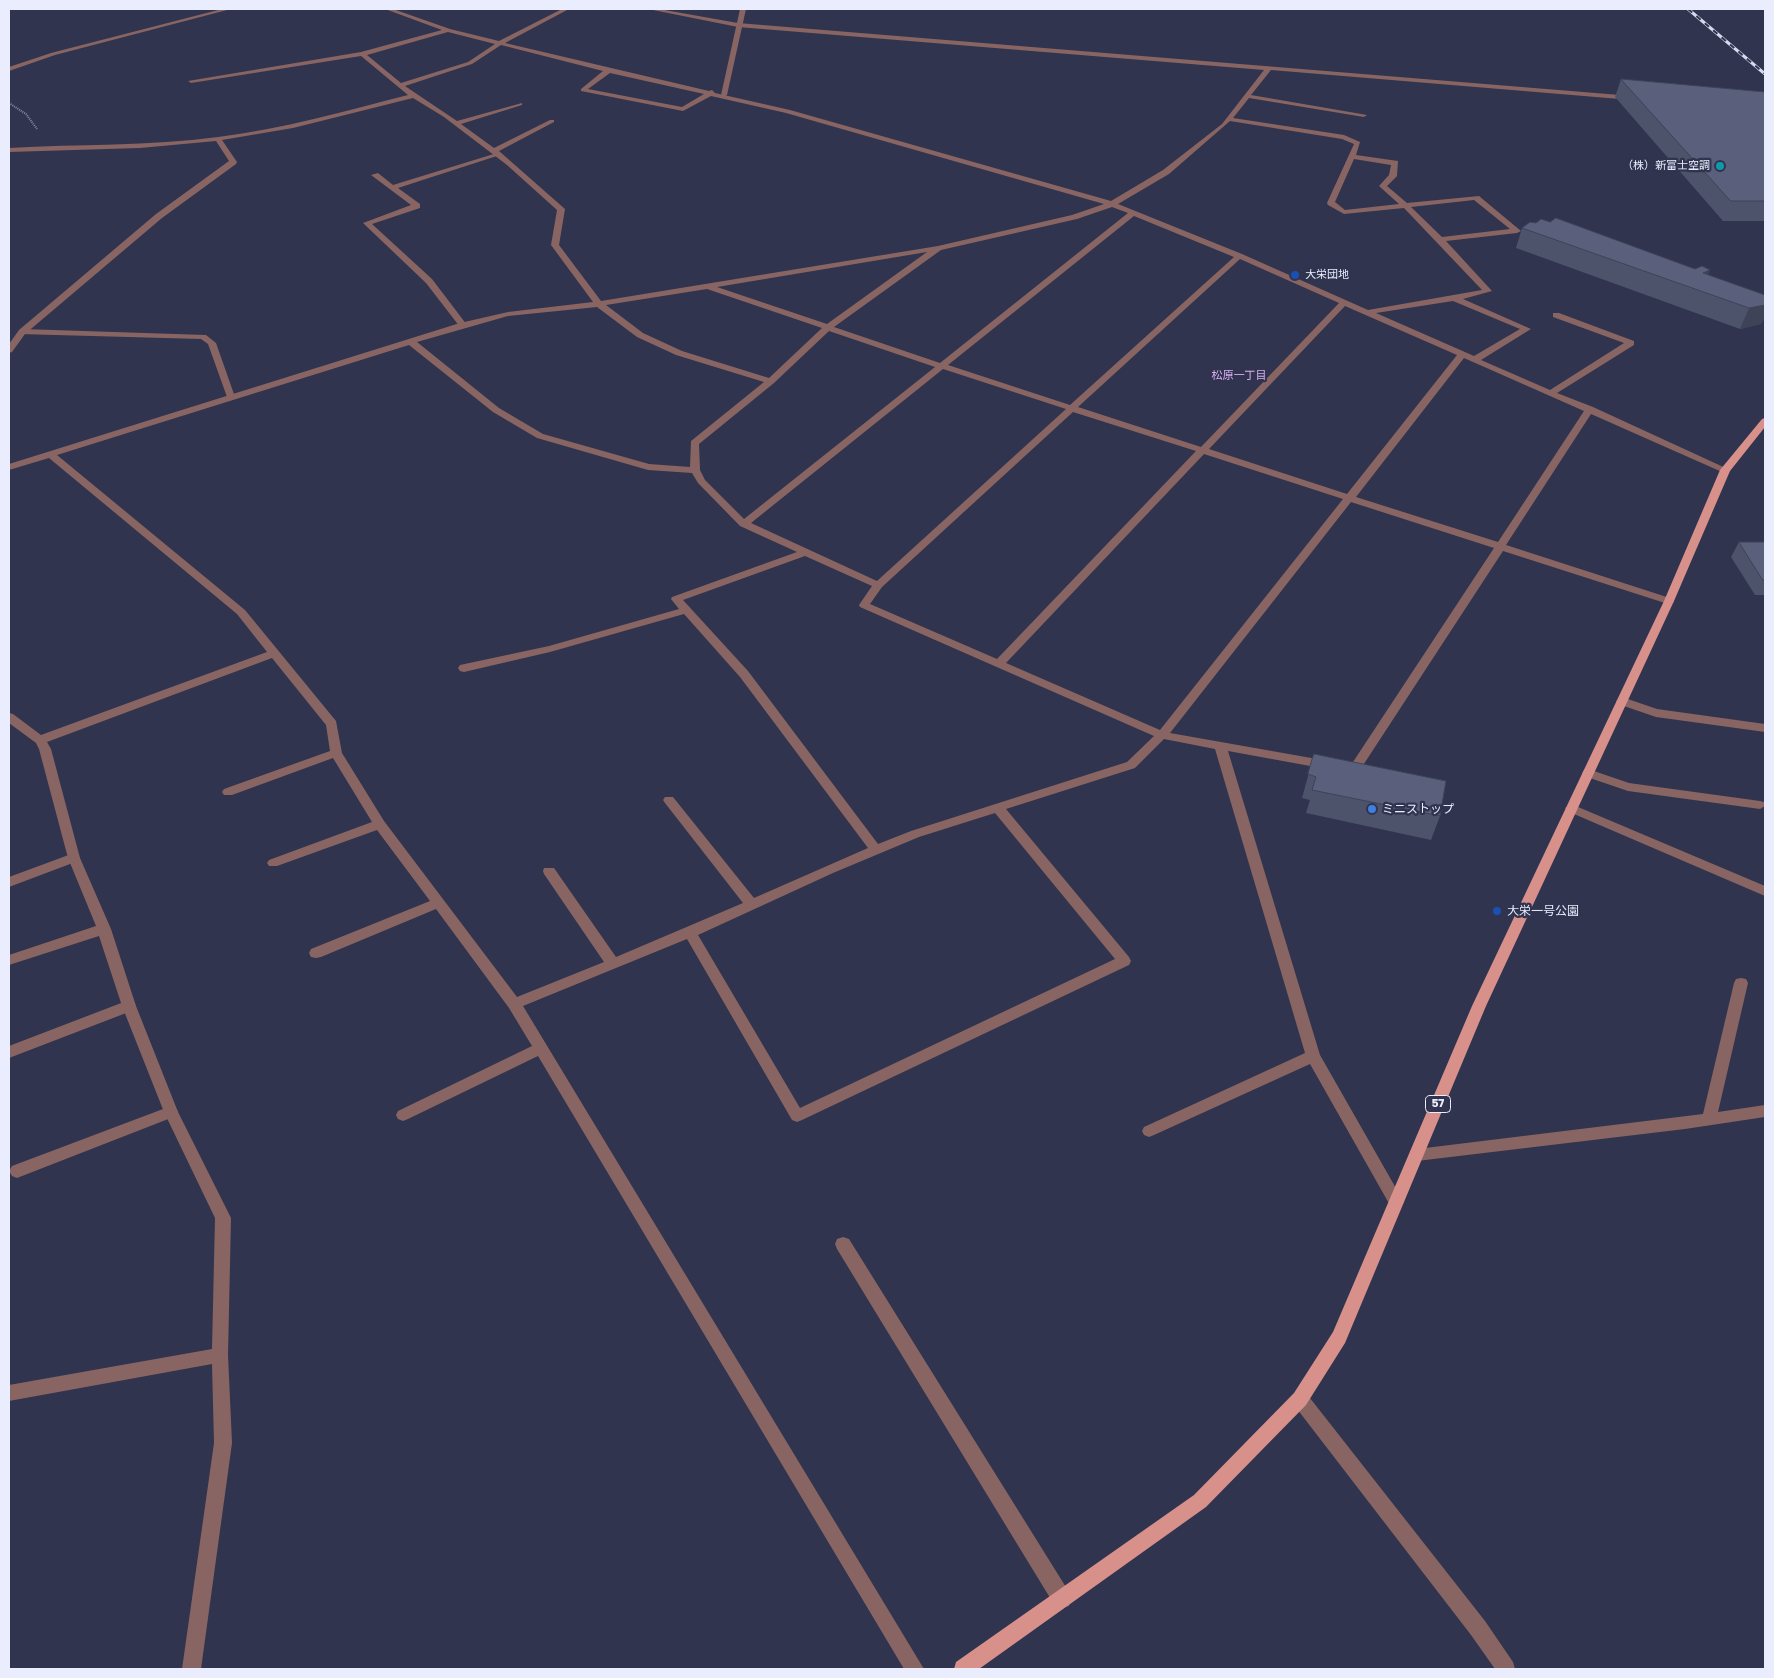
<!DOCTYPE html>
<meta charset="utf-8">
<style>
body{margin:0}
#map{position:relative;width:1774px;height:1678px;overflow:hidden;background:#30344e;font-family:"Golos Text",sans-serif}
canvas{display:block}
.frame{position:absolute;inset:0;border:10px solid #e9edfe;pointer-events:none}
</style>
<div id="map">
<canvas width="1774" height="1678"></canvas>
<div class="frame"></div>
</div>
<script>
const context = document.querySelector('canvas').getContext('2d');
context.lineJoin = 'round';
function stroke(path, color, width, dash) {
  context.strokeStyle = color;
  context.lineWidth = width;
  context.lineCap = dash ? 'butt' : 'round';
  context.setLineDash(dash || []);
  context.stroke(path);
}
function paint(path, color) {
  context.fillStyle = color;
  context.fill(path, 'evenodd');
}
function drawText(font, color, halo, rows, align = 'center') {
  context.font = font + ' "Golos Text","Noto Sans JP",sans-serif';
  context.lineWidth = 4.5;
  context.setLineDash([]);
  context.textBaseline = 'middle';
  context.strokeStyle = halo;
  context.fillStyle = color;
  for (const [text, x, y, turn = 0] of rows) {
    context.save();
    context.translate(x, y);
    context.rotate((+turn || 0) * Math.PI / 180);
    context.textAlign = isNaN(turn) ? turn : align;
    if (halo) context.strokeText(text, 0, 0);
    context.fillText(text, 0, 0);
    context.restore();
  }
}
stroke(new Path2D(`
 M9 103 26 114 37 129`), '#878ba1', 2, [1, 1]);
paint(new Path2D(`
 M497 153 503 154 398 188 420 204V208L372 224 432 279 467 325 463 328 460 327 426 283 363 223 411 205 371 175 378 173 393 185Z
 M22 329 206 335 216 343 235 397 231 400 227 397 208 344 201 339 19 334V330Z
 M74 853 78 855 80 858 78 861 9 887V877Z
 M129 1000 134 1002 136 1006 134 1010 9 1058V1046Z
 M171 1106 176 1108 178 1112 176 1116 17 1178 12 1176 9 1171 12 1166Z`), '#886562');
paint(new Path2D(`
 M222 9H231L55 55 9 71V67L51 53Z
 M385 9H393L450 29 499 41 562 9H569L505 43 709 91 712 90 715 93 790 110 1111 201 1163 170 1222 124 1264 70 738 27 648 9H659L738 23 1632 96 1635 98 1632 100 1271 70 1251 95 1367 115 1364 117 1249 98 1233 118 1344 135 1360 142 1356 155 1398 161 1397 176 1387 186 1407 203 1479 196 1521 231 1517 233 1446 241 1492 291 1463 299 1531 329 1481 360 1550 390 1624 343 1553 317V313H1559L1634 341V345L1557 393 1593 407 1730 470 1728 472H1722L1591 414 1506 545 1673 599 1674 601 1673 603H1665L1503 551 1358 773 1354 774 1228 751 1320 1055 1401 1197 1404 1202 1401 1207 1396 1209 1391 1207 1310 1064 1154 1135 1149 1137 1144 1135 1142 1131 1144 1127 1305 1053 1215 749 1164 739 1135 768 1006 809 1129 957 1131 961 1129 965 802 1120 797 1122 792 1120 687 939 523 1006 924 1669H904L538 1056 408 1119 403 1121 398 1119 396 1115 398 1111 532 1046 509 1008 436 909 321 957 316 958 311 957 309 953 311 949 430 901 377 830 277 866H269L267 863 269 860 372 822 333 758 232 795H224L222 792 224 789 330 751 326 725 272 658 47 742 51 749 80 858 111 929 136 1006 178 1112 231 1218 228 1355 232 1443 201 1669H182L214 1443 212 1364 9 1401V1385L212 1349 215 1218 164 1112 122 1006 99 936 9 965V955L96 926 68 858 39 749 36 743 9 723V713L13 714 41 735 267 652 237 614 49 458 9 470V464L460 323 508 312 593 302 551 245 557 210 507 165 444 117 413 98 293 128 222 140 237 162 236 164 162 218 25 334 12 352 9 353V344L19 330 156 214 229 161 216 141 140 148 9 152V148C79 144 149 146 218 137 283 129 345 111 408 95L361 56 191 83 188 81 361 52 442 30ZM448 32 495 44 468 62 401 83 367 55ZM501 45 603 71 581 89V91L683 111 711 96 786 113 1104 204 1072 215 938 246 601 301 559 245 565 209 499 151 554 122V120H550L494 148 461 124 522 105V103L457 121 405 86 472 64ZM610 73 704 94 682 107 588 89ZM1230 121 1342 139 1354 144 1327 203 1328 205 1344 214 1404 208 1482 290 1368 310 1242 254 1118 204 1169 174ZM1354 159 1391 165 1389 175 1379 186 1399 204 1345 210 1335 202ZM1474 200 1510 229 1442 237 1411 207ZM1112 207 1128 213 940 363 834 327 941 250 1077 219ZM1134 216 1234 257 1070 405 948 365ZM927 252 827 324 717 287ZM1240 259 1339 303 1201 447 1078 407ZM707 289 822 328 769 378 682 351 643 333 606 305ZM1453 301 1520 329 1474 356 1376 313ZM1345 306 1457 355 1347 494 1209 449ZM597 307 637 337 676 355 764 382 691 441 690 467 649 464 543 434 499 408 417 342 508 316ZM829 331 935 367 744 519 705 480 700 470 699 444 774 383ZM409 345 493 412 537 438 648 470 692 473 698 483 740 526 797 552 672 597 671 599 679 609 549 646 460 665 458 668 460 671 464 672 550 652 684 614 740 677 868 848 754 898 673 797H665L663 800 665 803 743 903 616 957 554 868H544L543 871 544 874 604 962 517 997 384 821 342 753 336 721 245 610 57 455ZM1464 358 1584 411 1498 542 1356 497ZM943 369 1066 409 877 581 751 523ZM1073 412 1196 451 997 659 870 604 882 587ZM1204 454 1343 499 1160 730 1006 663ZM1351 502 1494 548 1351 765 1170 733ZM805 556 872 586 859 605 860 607 1154 736 1127 762 911 831 878 844 748 671 683 600ZM995 813 1115 959 800 1108 698 935 833 873 919 837Z
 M1622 697 1657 709 1765 724V732L1656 717 1618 704 1616 701Z
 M1588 769 1629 783 1760 801 1764 802 1765 806 1760 809 1628 791 1584 776 1582 773 1584 770Z
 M1571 804 1765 886V896L1567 811 1565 808Z
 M1741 978 1746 979 1748 983 1718 1112 1765 1105V1117L1685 1129 1417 1161 1412 1160 1409 1155 1412 1150 1417 1149 1703 1114 1734 983 1736 979Z
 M843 1237 849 1239 1069 1592 1071 1599 1069 1606 1062 1608 1055 1606 837 1249 835 1244 837 1239Z
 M1300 1391 1306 1393 1485 1621 1513 1662 1515 1669H1495L1471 1635 1294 1405 1292 1399 1294 1393Z`), '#886562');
paint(new Path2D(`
 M740 9H746L727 95 724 97 721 95Z`), '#886562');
paint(new Path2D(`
 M1765 418V427L1730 471 1674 601 1486 1006 1345 1343 1306 1405 1206 1507 979 1669H954L956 1662 1194 1495 1294 1393 1333 1332 1472 1006 1664 601 1720 470 1762 419Z`), '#d8908b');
const rail = new Path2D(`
 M1688 9 1765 74`);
stroke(rail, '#d6daec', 3);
stroke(rail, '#30344e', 2, [5.5]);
paint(new Path2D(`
 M1621 79 1765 92V221H1723L1615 97Z
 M1536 223 1708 275 1765 295V316L1761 324 1740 329 1516 248 1522 228Z
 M1739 542H1765V595H1755L1731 557Z
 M1314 754 1440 816 1431 840 1306 813 1310 800 1302 798Z`), '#4d536b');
paint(new Path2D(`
 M1710 270 1702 291 1703 273Z
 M1765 305V316L1761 324 1740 329 1749 308Z`), '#3f4357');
const building = new Path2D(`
 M1621 79 1765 92V201H1731Z
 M1556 218 1695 269 1702 266 1710 270 1703 273 1765 295V305L1749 308 1522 228 1530 222 1536 223 1541 219 1550 222Z
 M1739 542H1765V580H1763Z
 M1314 754 1446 781 1440 816 1312 790 1316 777 1308 774Z`);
paint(building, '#5a607c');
stroke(building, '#3f4357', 1);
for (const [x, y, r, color] of [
 [1720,166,5,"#0f9aa8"],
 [1295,275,5,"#1a4fb4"],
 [1372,809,5,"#3f7fe0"],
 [1497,911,5,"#1a4fb4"]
]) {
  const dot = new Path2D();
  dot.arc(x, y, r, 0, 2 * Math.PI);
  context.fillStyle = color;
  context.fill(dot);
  stroke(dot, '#30344e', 2);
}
drawText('11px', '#e9edfe', '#30344e', [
 ["（株）新富士空調",1710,166],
 ["大栄団地",1305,275,"left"]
], 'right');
drawText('11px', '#d7adee', '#30344e', [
 ["松原一丁目",1239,376]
]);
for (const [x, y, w] of [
 [1438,1104,25]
]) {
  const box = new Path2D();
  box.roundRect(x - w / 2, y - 8.5, w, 17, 4);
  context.fillStyle = '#30344e';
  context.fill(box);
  stroke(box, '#e9edfe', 1);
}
drawText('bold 11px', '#e9edfe', null, [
 ["57",1438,1104]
]);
drawText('12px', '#e9edfe', '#30344e', [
 ["ミニストップ",1382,809],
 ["大栄一号公園",1507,911]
], 'left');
</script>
